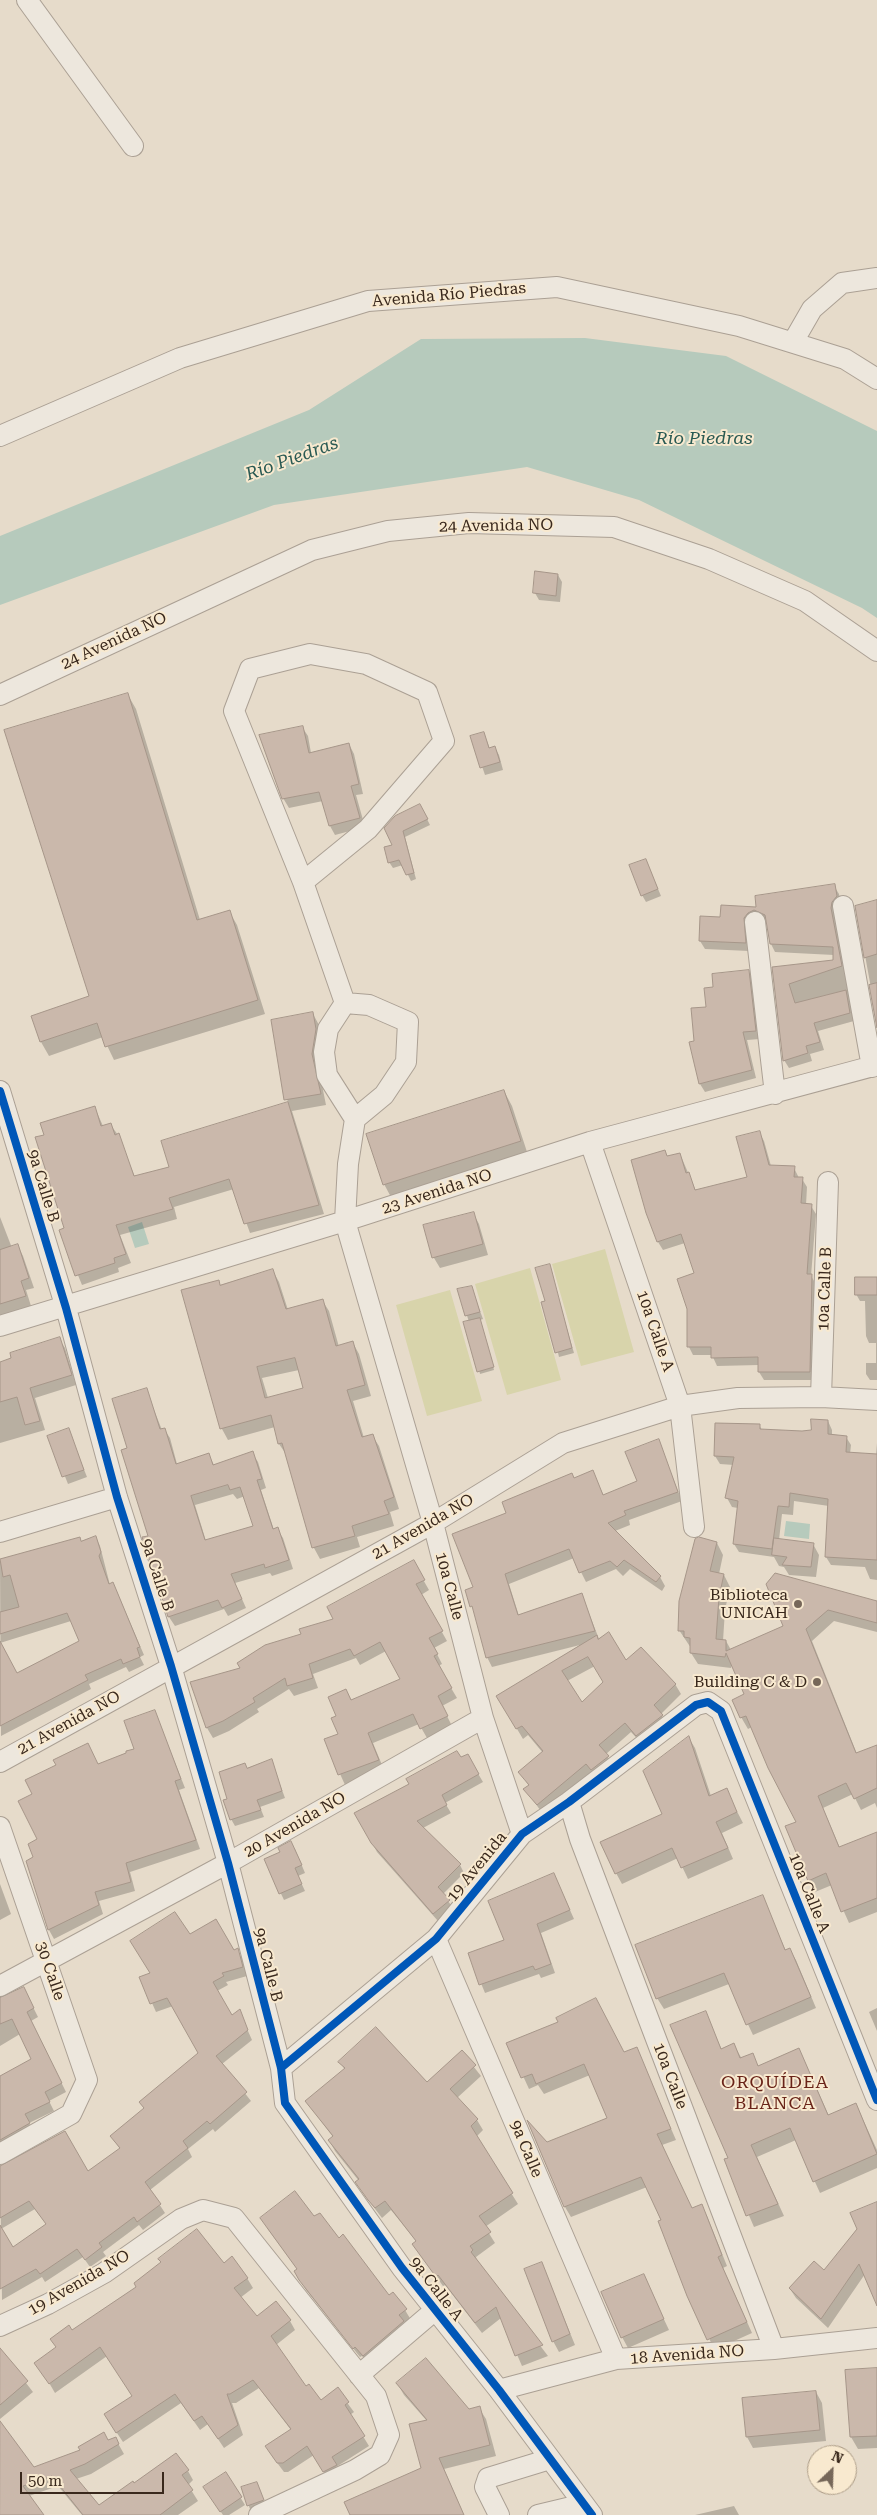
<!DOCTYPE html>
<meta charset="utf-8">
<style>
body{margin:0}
#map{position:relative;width:877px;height:2515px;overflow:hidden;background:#e6dbca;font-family:"Roboto Serif",serif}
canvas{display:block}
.north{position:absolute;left:807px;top:2445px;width:50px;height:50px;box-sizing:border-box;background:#f8e9cf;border:1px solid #ac9c87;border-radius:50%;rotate:24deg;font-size:14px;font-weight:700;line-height:20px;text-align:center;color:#39281c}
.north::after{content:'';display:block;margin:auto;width:18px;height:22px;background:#766759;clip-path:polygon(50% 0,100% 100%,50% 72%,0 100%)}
.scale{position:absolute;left:20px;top:2472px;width:144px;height:22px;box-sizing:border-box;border:2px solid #39281c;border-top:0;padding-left:6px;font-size:15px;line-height:18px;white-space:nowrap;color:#39281c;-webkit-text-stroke:4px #f8e9cf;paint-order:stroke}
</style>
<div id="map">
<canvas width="877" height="2515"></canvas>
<div class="north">N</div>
<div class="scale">50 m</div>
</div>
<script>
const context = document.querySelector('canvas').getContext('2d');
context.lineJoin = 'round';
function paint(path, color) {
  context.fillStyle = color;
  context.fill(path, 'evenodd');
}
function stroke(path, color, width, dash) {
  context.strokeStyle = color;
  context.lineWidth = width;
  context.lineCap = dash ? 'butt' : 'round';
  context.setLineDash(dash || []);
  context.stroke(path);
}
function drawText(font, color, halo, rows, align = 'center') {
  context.font = font + ' "Roboto Serif",serif';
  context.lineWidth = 4;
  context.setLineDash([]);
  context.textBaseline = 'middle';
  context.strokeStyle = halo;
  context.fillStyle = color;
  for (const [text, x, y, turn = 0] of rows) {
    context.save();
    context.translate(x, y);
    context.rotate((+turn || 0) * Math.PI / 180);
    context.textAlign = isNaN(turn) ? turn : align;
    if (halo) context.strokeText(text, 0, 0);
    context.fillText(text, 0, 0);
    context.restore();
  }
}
paint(new Path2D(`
 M605 1249 634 1352 581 1366 552 1264Z
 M530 1268 561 1380 507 1395 475 1284Z
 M450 1290 482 1401 427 1416 396 1305Z`), '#d8d4ab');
paint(new Path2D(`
 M585 338 726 356 877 431V618L862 608 639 500 527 467 274 505 0 605V536L309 410 421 339Z
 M142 1222 149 1244 135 1248 128 1227Z
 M786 1521 810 1524 809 1539 784 1536Z`), '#b6cabc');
paint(new Path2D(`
 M558 575 562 582 560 602 539 600 535 593Z
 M128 695 136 709 200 920 229 911 237 925 265 1014 114 1060 103 1037 49 1056 41 1042 33 1017 91 997Z
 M302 727 308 736 311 753 349 744 354 754 363 794 356 795 365 827 335 835 330 826 323 801 289 808 283 798Z
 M484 733 490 749 495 748 499 755 503 770 485 775 472 737Z
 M423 811 430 825 405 837 416 879 411 881 403 865 393 868 389 862 394 846 386 829Z
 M646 860 661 896 646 902 642 895Z
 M834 886 839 894 840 905 854 1021 818 1031 824 1050 810 1054 812 1061 789 1068 784 1060 774 968 834 961V955L775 952 771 944 767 921 759 918 749 951 705 949 700 941 722 918Z
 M877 901V1021L856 906Z
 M748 971 753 979 760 1039 747 1040 756 1078 705 1092 700 1084 708 1008 714 988Z
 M313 1014 319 1025 321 1040 318 1065 326 1105 292 1111 324 1214 250 1233 234 1189 174 1207 177 1219 120 1235 131 1263 118 1268 119 1272 82 1285 60 1231 66 1229 45 1136 95 1108 103 1126 110 1124 118 1135 135 1177 170 1167 288 1103 272 1021Z
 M504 1091 512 1106 528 1155 392 1199 384 1184Z
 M759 1132 764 1141 771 1166 794 1168 799 1178 802 1179 807 1187 806 1205 811 1206 816 1214 811 1276 816 1284 814 1380H764L759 1372V1365L717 1366 712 1355H693L689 1347 695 1274 685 1243 663 1250 658 1242 667 1157 680 1154 696 1191 749 1178Z
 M473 1213 479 1224 488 1255 440 1268 434 1258 425 1226Z
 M0 1217 12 1248 18 1246 23 1256 34 1288 26 1290 31 1306 0 1317Z
 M549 1266 574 1353 559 1357 546 1302Z
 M273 1271 279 1282 288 1310 322 1300 329 1311 339 1347 353 1343 359 1354 371 1396 353 1401 364 1438 372 1435 379 1446 399 1509 390 1512 394 1526 357 1537 360 1547 320 1559 314 1548 286 1454 279 1444 275 1427 228 1440 222 1429 218 1281 221 1286ZM299 1370 305 1388 268 1398 262 1378Z
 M877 1278V1380H870L866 1374V1363H876V1343H869L866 1336 865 1301H860L856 1294Z
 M471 1287 483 1319 480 1320 494 1370 480 1374 469 1322 459 1290Z
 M59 1339 65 1348 76 1385 35 1398 45 1430 0 1443V1363Z
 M146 1390 162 1430 164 1429 170 1438 177 1464 209 1455 214 1465 252 1453 258 1462 266 1488 261 1490 274 1530 277 1529 283 1538 293 1569 272 1576 270 1573 235 1583 246 1608 228 1616 224 1609 175 1626 169 1617 144 1538 149 1536 129 1449ZM233 1494 237 1499 245 1496 255 1527 206 1541 195 1505Z
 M828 1421 832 1430V1436L846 1437 851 1445 850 1454 876 1455 877 1443V1580L870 1579 865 1567 831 1565 826 1557 829 1506 794 1501 793 1515 782 1514 779 1540 813 1544 819 1555 816 1577 789 1575 784 1567 779 1566 774 1557 739 1552 734 1544 738 1508 732 1507 727 1498 734 1465 720 1464 715 1456 716 1424 759 1425 762 1430 802 1432 812 1431Z
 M68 1429 87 1477 68 1484 49 1436Z
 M658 1440 682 1501 629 1520 630 1525 615 1531 660 1577 665 1586 662 1591 630 1569 623 1576 616 1569 586 1582 574 1558 509 1584 519 1616 582 1595 599 1639 626 1662 675 1684 681 1694 661 1714 668 1726 643 1745 631 1732 606 1754 614 1767 543 1814 525 1789 529 1786 520 1772 543 1753 528 1735 523 1739 498 1697 580 1645 492 1667 487 1657 476 1615 466 1591 475 1588 508 1514 592 1472 604 1496 639 1482ZM595 1666 605 1683 581 1704 567 1681Z
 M79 1538 82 1542 96 1538 100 1546 110 1585 113 1584 117 1592 144 1655 140 1657 144 1665 129 1672 126 1667 89 1684 91 1689 1 1736 0 1561ZM71 1621 80 1642 16 1675 0 1643Z
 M717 1543 723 1555 719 1574 724 1575 730 1587 725 1610 723 1641H726L731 1650 785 1626 768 1584 877 1602V1632L834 1621 812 1641 857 1754 877 1746V1808L875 1803 861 1810 853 1794 823 1808 840 1848 877 1833V1912L849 1923 832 1885 815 1892 809 1880 797 1823 752 1727 748 1729 741 1717 745 1695 732 1664 731 1668 698 1664 691 1653V1648L679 1630Z
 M413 1562 429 1590 421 1595 447 1641 434 1648 442 1664 438 1666 457 1698 442 1706 452 1726 427 1738 419 1724 373 1743 384 1770 345 1785 325 1740 339 1735 338 1717 346 1690 352 1701 401 1680 386 1651 360 1665 356 1658 313 1674 318 1688 294 1696 289 1689 257 1709 259 1712 229 1731 213 1738 207 1728 192 1683 242 1669 303 1635 335 1619Z
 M155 1712 185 1788 179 1790 200 1849 130 1872 135 1891 99 1901 103 1914 54 1939 49 1930 27 1862 34 1858 39 1839 98 1765 135 1749Z
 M689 1738 695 1748 711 1796 726 1790 743 1823 722 1833 733 1859 688 1879 678 1858 622 1884 616 1873 663 1815Z
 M467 1755 483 1782 445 1803 451 1813 423 1828 460 1865 464 1873 443 1894 453 1908 438 1921 377 1852 356 1814Z
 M271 1760 285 1798 260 1807 264 1817 235 1826 231 1819 229 1799 247 1769Z
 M295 1849 305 1873 298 1876 305 1891 284 1900 265 1860Z
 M554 1874 574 1919 541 1933 555 1973 541 1978 539 1974 485 1993 469 1954 505 1941Z
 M0 1884 11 1914 0 1920Z
 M762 1897 786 1951 790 1950 796 1960 816 2008 753 2035 729 1984 664 2009 657 1998Z
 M189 1936 233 1951 237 1950 242 1958 247 1976 226 1982 228 1985 217 1991 232 2017 239 2011 252 2040 222 2064 251 2101 215 2132 213 2129 188 2149 192 2157 150 2190 165 2213 143 2230 139 2225 103 2252 106 2256 90 2267 83 2257 45 2282 42 2277 2 2300 0 2166 88 2173 120 2149 111 2136 145 2109 140 2102 200 2053 173 2006 156 2012 141 1978 152 1973ZM35 2209 47 2225 13 2248 1 2229Z
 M28 1997 38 2017 31 2021 66 2092 49 2101 54 2111 29 2123 34 2132 0 2153V2077L33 2059 20 2034 0 2046V1998Z
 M877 2008V2031L869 2012Z
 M705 2013 722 2050 734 2045 742 2059 752 2055 759 2067 799 2049 829 2116 856 2104 877 2150V2168L820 2193 796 2140 757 2157 784 2216 754 2227 725 2160 729 2158Z
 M508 2043 624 2053 636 2048 676 2140 662 2145 692 2209 701 2206 707 2216 727 2266 723 2268 752 2333 714 2350 647 2187 571 2217 565 2207 546 2143 609 2118 590 2075 544 2094 538 2085 529 2089Z
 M462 2052 481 2076 457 2098 477 2120 483 2130 476 2137 518 2204 485 2227 495 2243 476 2257 477 2262 548 2356 522 2366 501 2318 482 2333 445 2285 443 2286 420 2254 417 2242 391 2210 382 2218 363 2193 359 2181 335 2151 329 2140 333 2137 306 2101 345 2070 340 2062 426 2084Z
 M877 2203V2303L865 2274 828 2328 796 2298 790 2289 824 2272Z
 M314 2218 338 2239 389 2296 405 2310 411 2320 369 2365 362 2356 360 2357 306 2290 295 2271 298 2270 267 2228Z
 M542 2264 575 2345 559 2352 553 2341Z
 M224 2265 247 2278 253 2288 240 2298 257 2318 290 2321 295 2330 276 2345 306 2388 321 2402 337 2389 354 2412 350 2415 369 2446 336 2467 341 2475 330 2481 314 2455 288 2472H284L272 2456 291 2430 259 2388 236 2403H232L243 2435 224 2448 208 2424 200 2430 181 2403 123 2442 111 2424 133 2397 107 2356 55 2393 37 2362 57 2348 51 2339Z
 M643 2275 669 2330 628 2348 622 2337Z
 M6 2357 33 2392 0 2419V2363Z
 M877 2369V2448L858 2449 851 2437 846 2371Z
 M397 2383 469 2410 479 2408 486 2419 496 2456 444 2469 464 2515H351L423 2469 427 2421 404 2395Z
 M816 2392 822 2403 826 2441 753 2448 747 2437 743 2399Z
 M0 2423 34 2468 115 2438 124 2454 91 2474 76 2479 98 2506 134 2485 188 2471 193 2480 188 2485 198 2501 178 2515H82L58 2486 29 2496 43 2515H0Z
 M226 2474 245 2505 229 2515H223L209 2494Z
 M257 2483 264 2503 250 2509 242 2488Z
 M734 2506 739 2515H695Z`), '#0003');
const building = new Path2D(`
 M535 571 558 574 556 596 533 593Z
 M128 693 197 920 230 910 258 1000 105 1047 97 1023 40 1042 31 1016 89 996 4 730Z
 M303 726 309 753 349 743 359 784 351 786 360 818 329 826 319 792 282 799 259 735Z
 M484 732 489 748 495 746 500 762 480 768 470 736Z
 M420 804 428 819 403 831 414 873 406 875 399 860 388 863 384 847 392 845 384 828 395 816Z
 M646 859 658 889 641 896 629 865Z
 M835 884 837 896 832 902 831 908 842 966 789 984 795 1003 846 990 850 1013 814 1023 820 1042 806 1046 808 1053 783 1061 772 967 833 960V947L770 944 765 915 754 910 748 913 744 918 746 943 699 941 700 916 720 917 721 905 756 907 755 896Z
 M877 900V954L864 958 855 906Z
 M749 970 756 1031 743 1032 752 1070 699 1084 689 1042 694 1041 691 1008 706 1007 704 988 713 987 712 974Z
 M877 983V1028L869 985Z
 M313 1012 316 1029 312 1054 321 1094 284 1100 271 1020Z
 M504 1090 521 1141 383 1185 366 1134Z
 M288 1102 319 1205 244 1224 229 1179 169 1198 173 1209 116 1225 126 1254 114 1258 115 1263 75 1276 59 1230 64 1228 35 1137 44 1135 40 1123 95 1106 101 1126 111 1123 115 1135 119 1133 134 1176 169 1167 161 1141Z
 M760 1131 769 1165 795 1166 794 1177H803L801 1203 812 1204 807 1274H812L810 1372H758V1357L711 1358V1347H687V1309L677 1279 694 1273 681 1234 657 1242 646 1213 631 1160 665 1150 667 1156 680 1153 686 1173 689 1172 695 1190 747 1177 736 1137Z
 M474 1212 483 1244 432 1258 423 1225Z
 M18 1244 29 1278 21 1281 26 1296 0 1304V1250Z
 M550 1264 572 1348 555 1353 541 1302 545 1301 535 1268Z
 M273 1269 286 1309 323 1299 336 1346 353 1341 365 1385 347 1390 362 1437 373 1434 394 1497 384 1501 389 1514 352 1526 355 1536 312 1548 282 1443 278 1444 271 1415 220 1429 181 1290 219 1280 220 1285ZM295 1358 303 1388 265 1398 257 1367Z
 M855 1277H877V1295H855Z
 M472 1286 480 1312 465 1316 457 1289Z
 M480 1318 494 1367 477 1372 463 1322Z
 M60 1337 72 1375 30 1388 40 1421 25 1425 17 1397 0 1402V1362L11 1358 10 1353Z
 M147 1388 160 1429 165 1428 176 1464 209 1453 213 1465 253 1451 262 1479 257 1480 273 1529 278 1527 289 1560 265 1568 264 1564 231 1574 242 1599 222 1608 218 1600 168 1617 164 1604 142 1537 148 1536 121 1450 127 1448 112 1399ZM228 1485 230 1490 240 1487 253 1526 205 1540 191 1496Z
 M811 1419 828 1420V1434L847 1436 846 1452 877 1454V1560L825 1557 828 1499 790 1493 789 1507 778 1506 772 1549 733 1544 738 1501 725 1498 734 1457 714 1456 715 1423 760 1424V1429L802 1431 811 1430Z
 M69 1428 84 1470 62 1477 47 1436Z
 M659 1439 678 1492 624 1511 626 1515 608 1523 661 1576 656 1582 624 1560 617 1567 610 1561 579 1573 569 1549 505 1574 518 1615 582 1593 595 1631 486 1658 472 1606 470 1607 465 1590 473 1587 452 1534 506 1513 502 1502 572 1473 574 1478 593 1470 603 1495 637 1481 625 1452Z
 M96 1536 101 1552 99 1556 109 1584 113 1582 140 1647 137 1648 140 1657 123 1664 121 1659 85 1675 88 1680 0 1726V1641L17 1673 79 1641 67 1613 0 1634V1612L19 1607 10 1575 3 1577 0 1559 80 1537 81 1541Z
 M699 1537 717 1542 710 1571 724 1574 719 1597 716 1639 726 1640V1651L783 1626 766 1584 775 1573 877 1601V1623L828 1610 806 1629 856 1753 877 1745V1788L854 1799 846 1783 818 1796 839 1847 877 1832V1898L841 1912 826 1873 808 1881 785 1826 796 1822 768 1768 746 1716 740 1718 732 1700 744 1694 726 1653 725 1657 690 1653V1638L684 1637V1631H678L679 1601 695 1539Z
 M774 1538 814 1543 811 1567 782 1565 787 1557 772 1555Z
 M414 1560 425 1580 416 1584 443 1631 429 1638 438 1654 434 1656 452 1688 438 1696 448 1716 420 1729 413 1714 368 1733 379 1760 338 1775 324 1739 338 1734 331 1718 336 1716 328 1697 346 1689 351 1700 400 1679 380 1642 354 1656 350 1649 309 1664 313 1678 287 1686 285 1678 253 1698 255 1702 223 1721 206 1728 190 1682 240 1668 237 1663 265 1645 301 1634 299 1629 333 1619 327 1607Z
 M609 1632 626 1660 641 1647 676 1684 654 1705 663 1715 636 1736 625 1723 599 1745 609 1756 591 1770 586 1764 537 1805 523 1789 529 1785 518 1772 543 1751 522 1726 516 1729 496 1696 597 1635 598 1639ZM588 1657 603 1682 582 1702 562 1671Z
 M155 1710 181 1779 175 1781 196 1840 126 1863 131 1882 95 1892 99 1905 48 1930 26 1861 33 1857 28 1844 37 1839 18 1801 32 1794 25 1780 56 1765 53 1760 88 1743 98 1764 126 1753V1751L134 1749 124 1721Z
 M689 1736 709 1796 727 1788 737 1812 716 1822 728 1848 681 1868 672 1848 615 1874 600 1842 662 1814 643 1771Z
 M457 1751 461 1757 468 1754 479 1774 442 1795 447 1805 417 1821 461 1864 438 1887 450 1900 433 1914 371 1843 354 1813 409 1784 406 1779Z
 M272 1759 282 1791 257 1800 261 1810 230 1820 223 1800 227 1799 219 1772 245 1763 247 1768Z
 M291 1841 302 1865 295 1868 302 1884 279 1894 264 1859 280 1852 278 1848Z
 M554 1873 570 1910 537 1924 551 1964 535 1970 533 1966 479 1985 468 1953 504 1940 488 1901Z
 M763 1895 785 1950 790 1948 811 1997 746 2025 724 1973 656 1999 635 1945Z
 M175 1912 190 1934 216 1919 234 1950 238 1948 243 1967 222 1973 224 1976 213 1982 232 2015 240 2009 248 2030 216 2056 247 2092 210 2124 207 2121 183 2141 188 2148 145 2182 161 2204 137 2222 134 2217 99 2243 102 2247 85 2260 77 2249 40 2274 36 2269 0 2289V2225L13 2247 46 2224 29 2201 0 2218V2166L65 2131 88 2171 120 2148 110 2136 144 2108 139 2102 198 2053 167 1998 150 2004 139 1977 150 1973 130 1941Z
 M24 1987 34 2008 27 2012 62 2083 45 2092 50 2102 25 2114 30 2123 0 2140V2076L31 2059 12 2019 0 2024V1998Z
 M596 1998 624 2052 637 2047 671 2129 657 2134 692 2208 702 2204 722 2255 718 2257 747 2322 707 2340 687 2296 658 2221 661 2220 641 2177 564 2207 527 2120 547 2142 607 2118 584 2064 536 2084 532 2074 521 2078 506 2043 558 2022 556 2018Z
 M706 2011 721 2049 734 2043 740 2058 753 2053 758 2066 799 2048 828 2115 856 2103 877 2154 813 2182 790 2128 751 2145 778 2204 746 2216 724 2159 728 2158 670 2025Z
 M376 2027 427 2082 462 2050 476 2065 450 2089 478 2119 471 2126 513 2193 479 2216 491 2232 470 2246 473 2250 471 2252 543 2345 515 2356 496 2307 475 2323 438 2275 436 2277 412 2244 416 2241 385 2201 375 2208 368 2200 355 2182 359 2179 328 2140 333 2136 305 2101 345 2068 338 2062Z
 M295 2191 314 2216 320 2213 339 2238 343 2234 389 2295 393 2292 407 2309 399 2315 404 2321 363 2356 355 2347 353 2349 299 2280 294 2271 297 2269 260 2218Z
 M877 2202V2306L859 2264 821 2319 789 2288 814 2261 824 2270 857 2229 850 2213Z
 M197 2229 224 2263 232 2256 248 2278 234 2288 257 2316 276 2301 291 2320 271 2336 306 2386 309 2384 321 2400 338 2387 349 2402 345 2405 365 2436 332 2457 337 2465 323 2472 307 2446 283 2463H277L265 2446 291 2429 253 2380 230 2394H227L238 2425 218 2439 202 2416 194 2421 175 2394 116 2433 104 2414 132 2396 100 2347 49 2384 34 2363 56 2347 50 2339 69 2325 72 2330 136 2287 134 2283 161 2262 158 2259Z
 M542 2262 570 2334 552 2342 524 2269Z
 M644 2274 664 2319 621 2338 601 2292Z
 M0 2348 28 2381 0 2405Z
 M426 2358 469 2409 480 2406 490 2445 439 2458 464 2515H350L344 2502 421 2468 409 2424 427 2420 396 2383Z
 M877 2368V2436L850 2437 845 2370Z
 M816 2391 820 2430 746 2437 742 2398Z
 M0 2421 34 2467 80 2450 78 2447 104 2432 108 2440 116 2437 119 2444 85 2464 70 2470 99 2505 133 2481 134 2483 176 2453 189 2470 182 2475 193 2490 160 2515H83L52 2476 23 2486 44 2515H0Z
 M226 2472 242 2497 220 2512 203 2487Z
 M257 2482 264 2500 247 2506 241 2487Z`);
paint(building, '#cab8ab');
stroke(building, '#a69689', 1);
const minor = new Path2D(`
 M27 0 133 146
 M793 342 812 309 842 283 877 278
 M0 436 180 358 368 301 557 287 739 326 845 359 877 379
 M0 695 312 550 388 531 469 523 614 527 709 559 805 601 877 651
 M303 882 368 829 444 741 427 692 366 664 310 654 250 669 234 711 303 882 345 1003 369 1005 408 1022 406 1062 384 1095 355 1119 348 1164 345 1221 433 1523 483 1718 522 1834
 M843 906 872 1067
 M755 922 775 1094
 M345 1003 328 1029 324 1052 327 1075 355 1119
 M0 1091 66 1308 117 1497 171 1666 228 1863 281 2068 285 2103 402 2268 499 2390 592 2515
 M590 1142 680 1406 694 1527
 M0 1326 345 1221 590 1142 877 1065
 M821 1397 828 1182
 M0 1532 117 1497
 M0 1762 433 1523 563 1443 680 1406 738 1398 821 1397 877 1400
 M569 1802 580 1839 774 2349
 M0 1827 87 2080 71 2114 0 2154
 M436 1939 616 2359
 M0 1986 228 1863 483 1718
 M281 2068 436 1939 522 1834 569 1802 696 1705 708 1702 721 1711 877 2100
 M0 2326 48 2304 104 2273 181 2219 203 2210 234 2218 376 2396 389 2435 380 2455 355 2470 259 2515
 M359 2375 434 2311
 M499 2390 616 2359 774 2349 877 2338
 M499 2515 485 2487 488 2478 550 2459
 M538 2515 584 2504`);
stroke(minor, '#aba094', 22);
stroke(minor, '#ede7dd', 20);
stroke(new Path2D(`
 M0 1091 66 1308 117 1497 171 1666 228 1863 281 2068 285 2103 402 2268 499 2390 592 2515
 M281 2068 436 1939 522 1834 569 1802 696 1705 708 1702 721 1711 877 2100`), '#0057b8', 8);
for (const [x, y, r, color] of [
 [798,1604,5,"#766759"],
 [817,1682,5,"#766759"]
]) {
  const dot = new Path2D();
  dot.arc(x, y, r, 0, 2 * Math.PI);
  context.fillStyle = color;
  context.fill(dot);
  stroke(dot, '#f8e9cf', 2);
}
drawText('16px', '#39281c', '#f8e9cf', [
 ["Avenida Río Piedras",449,295,-5],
 ["24 Avenida NO",496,526,-1],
 ["24 Avenida NO",114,641,-25],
 ["9a Calle B",43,1186,73],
 ["23 Avenida NO",437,1192,-18],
 ["10a Calle B",825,1289,-88],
 ["10a Calle A",655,1331,71],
 ["21 Avenida NO",423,1527,-30],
 ["9a Calle B",157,1575,72],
 ["10a Calle",449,1586,75],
 ["21 Avenida NO",69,1723,-29],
 ["20 Avenida NO",295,1825,-30],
 ["19 Avenida",477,1867,-51],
 ["10a Calle A",809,1893,68],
 ["9a Calle B",268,1965,76],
 ["30 Calle",50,1971,71],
 ["10a Calle",670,2076,69],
 ["9a Calle",526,2149,67],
 ["19 Avenida NO",79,2283,-30],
 ["9a Calle A",436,2289,52],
 ["18 Avenida NO",687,2355,-4]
]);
drawText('16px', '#39281c', '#f8e9cf', [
 ["Biblioteca",788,1595],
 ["UNICAH",788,1613],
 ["Building C & D",807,1682]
], 'right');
drawText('italic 18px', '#2a5a53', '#f8e9cf', [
 ["Río Piedras",704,439],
 ["Río Piedras",292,459,-20]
]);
context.letterSpacing = '1px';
drawText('18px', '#692318', '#f8e9cf', [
 ["ORQUÍDEA",775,2083],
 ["BLANCA",775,2104]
]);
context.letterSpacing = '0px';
</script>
